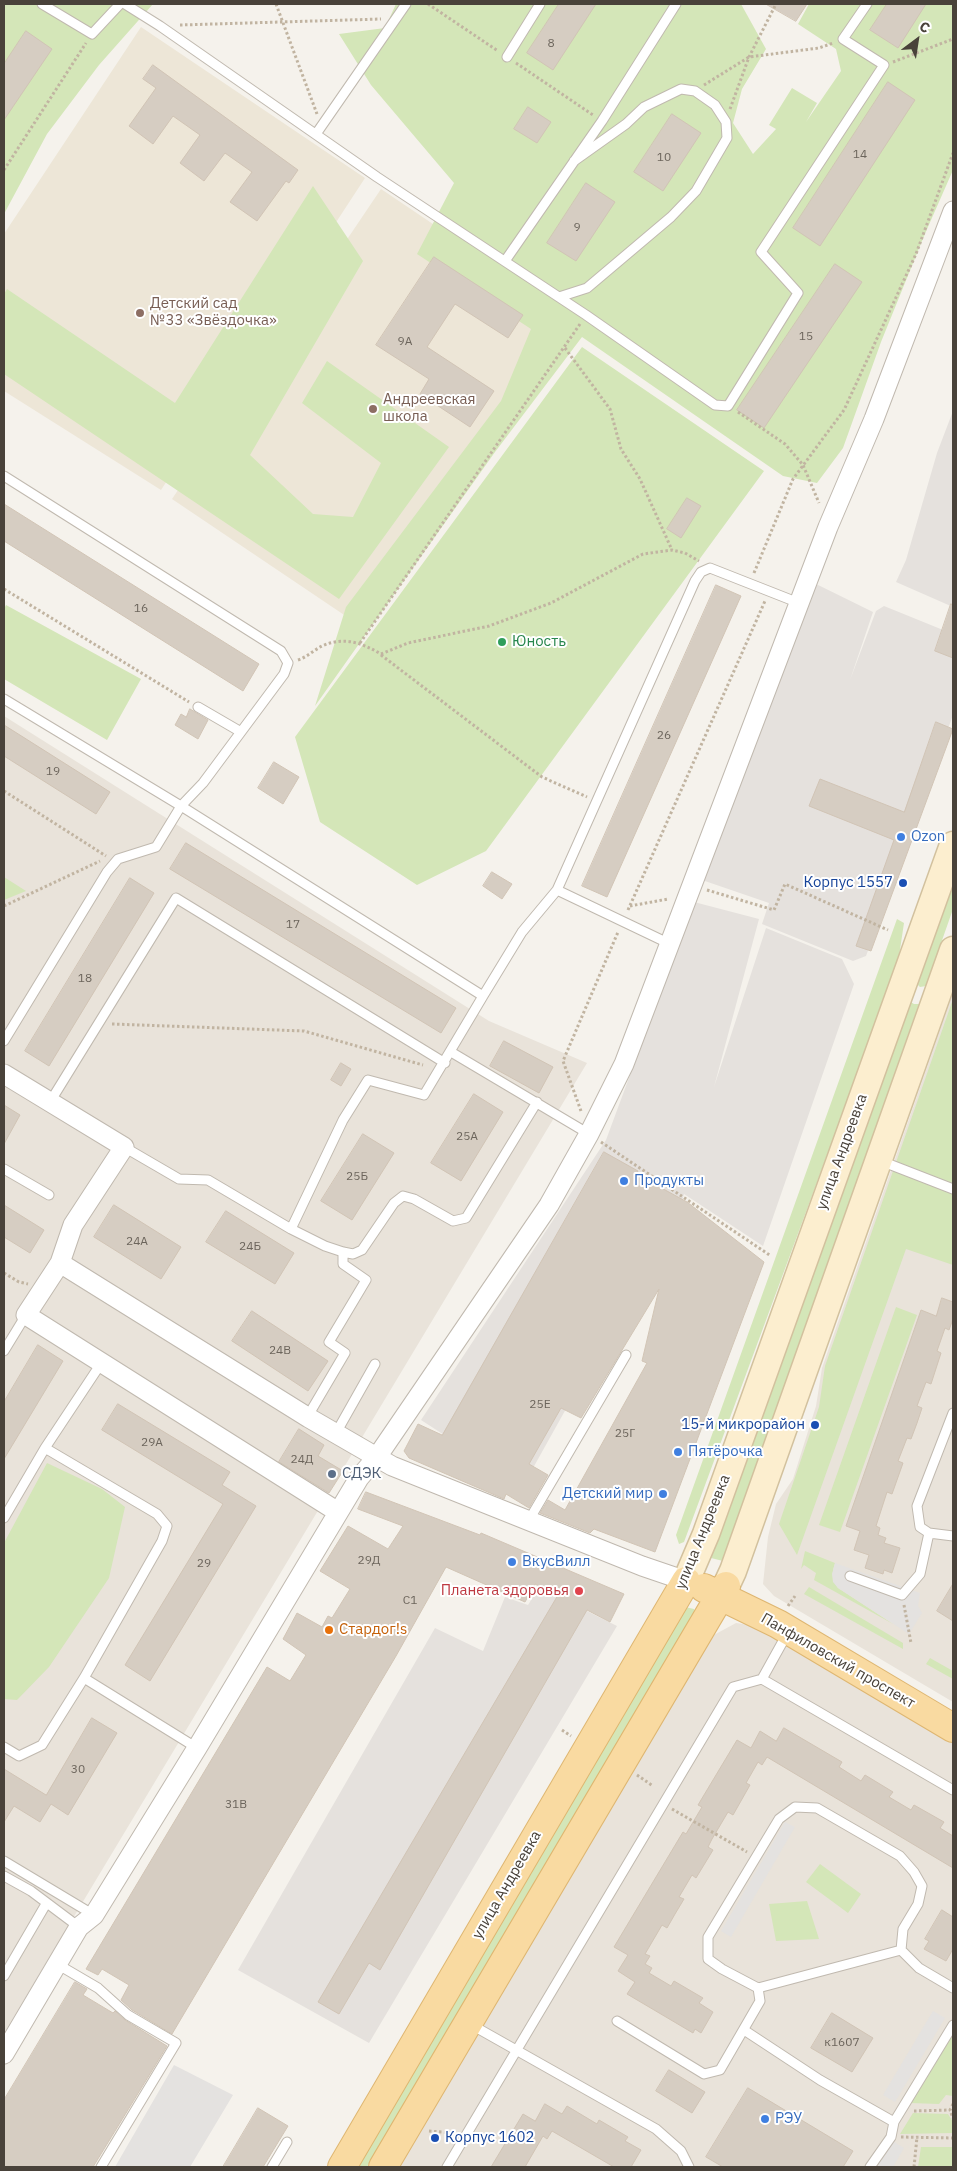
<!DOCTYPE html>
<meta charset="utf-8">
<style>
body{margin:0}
#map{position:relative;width:957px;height:2171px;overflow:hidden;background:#f5f2ec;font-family:"IBM Plex Sans",sans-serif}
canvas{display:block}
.frame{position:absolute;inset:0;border:5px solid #49423a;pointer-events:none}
.north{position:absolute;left:892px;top:15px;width:50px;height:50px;-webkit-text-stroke:4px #fff;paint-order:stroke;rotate:31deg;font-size:14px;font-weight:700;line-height:20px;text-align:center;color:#49423a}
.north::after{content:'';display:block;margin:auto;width:18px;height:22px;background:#49423a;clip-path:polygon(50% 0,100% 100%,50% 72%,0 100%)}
</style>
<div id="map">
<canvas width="957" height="2171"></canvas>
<div class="frame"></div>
<div class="north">С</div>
</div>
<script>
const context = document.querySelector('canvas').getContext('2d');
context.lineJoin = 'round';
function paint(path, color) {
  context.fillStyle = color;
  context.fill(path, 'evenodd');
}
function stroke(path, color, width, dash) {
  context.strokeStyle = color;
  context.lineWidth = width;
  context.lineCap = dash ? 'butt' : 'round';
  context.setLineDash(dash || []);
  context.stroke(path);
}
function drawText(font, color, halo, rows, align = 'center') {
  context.font = font + ' "IBM Plex Sans",sans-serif';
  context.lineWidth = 4;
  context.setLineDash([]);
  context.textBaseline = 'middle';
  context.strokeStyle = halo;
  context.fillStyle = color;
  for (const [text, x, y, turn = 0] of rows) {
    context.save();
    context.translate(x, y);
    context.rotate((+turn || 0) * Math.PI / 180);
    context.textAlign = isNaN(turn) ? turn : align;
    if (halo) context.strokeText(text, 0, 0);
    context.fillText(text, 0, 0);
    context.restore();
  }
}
paint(new Path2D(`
 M4 716 489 1021 587 1063 4 2033Z
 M953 993V1702L774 1596 763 1584 768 1537 776 1504 793 1479 816 1406 822 1368Z
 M736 1623 763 1627 953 1740V2167H393L712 1636Z`), '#e9e3da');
paint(new Path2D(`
 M953 411V607L896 582 906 560 937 453Z
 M812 582 873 612 850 680 876 611 884 606 953 634V715L866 956 853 961 762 924 769 903 702 880Z
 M694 902 759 919 714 1087 766 928 842 959 854 984 763 1246 684 1194 682 1201 523 1486 421 1420 606 1140Z
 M539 1587 617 1626 369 2043 238 1970 435 1628 483 1651 505 1597 528 1605Z`), '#e5e1dd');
paint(new Path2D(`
 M141 27 365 178 161 490 4 391V234Z
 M381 189 574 319 365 629 172 499Z`), '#ede6d7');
paint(new Path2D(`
 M4 4H153L99 65 47 134 4 214Z
 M396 4H741L766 49 742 89 733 123 753 154 776 129 769 125 792 88 817 103 806 122 841 71 836 49 798 24 809 4H953V170L924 236 881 342 843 448 817 483 783 476 582 337 495 452 315 706 346 607 501 401 531 329 417 254 454 183 371 85 339 34 385 28Z
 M313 186 363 261 250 455 313 514 353 517 381 463 302 403 327 361 449 447 339 599 4 374V294L7 289 175 403Z
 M582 347 764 471 486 851 417 885 320 822 295 737Z
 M6 605 141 679 107 740 4 679V609Z
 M4 877 26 891 4 900Z
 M953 881V909L926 986 920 987 917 984Z
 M897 919 904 923 898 963 684 1542 679 1544 676 1535Z
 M953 999V1265L906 1249 797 1555 779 1524 819 1407 825 1366Z
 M909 1001 914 1004H919L723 1561 711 1558Z
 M896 1307 917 1315 840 1532 819 1525Z
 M47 1463 102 1489 125 1507 109 1578 49 1667 17 1700 4 1699V1543Z
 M805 1551 835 1563C832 1573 831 1579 838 1588L893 1624 814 1580 816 1573 804 1565 801 1569Z
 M809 1587 903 1643V1649L804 1594Z
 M685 1607 694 1609 695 1613 367 2167H355Z
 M930 1658 953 1671V1679L926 1664Z
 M820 1864 861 1894 848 1913 806 1882Z
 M807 1901 819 1939 776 1941 769 1904Z
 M953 2032V2096L946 2095 939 2104 910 2103Z
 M913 2113 948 2114 953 2122V2133L900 2134Z
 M921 2147H953V2167H918Z`), '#d4e6b8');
paint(new Path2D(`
 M835 1563 920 1593 918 1606 922 1613 909 1634 838 1588 833 1582 832 1574Z
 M785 1822 795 1827 731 1937 721 1931Z
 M933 2011 945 2018 895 2102 883 2095Z
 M174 2065 233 2095 190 2167H115Z
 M893 2141 904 2148 893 2167H877Z`), '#e4e2e0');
const building = new Path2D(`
 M559 4H596L553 70 527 53Z
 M766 4H807L796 21Z
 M887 4H926L898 48 870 30Z
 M26 31 52 49 4 120V64Z
 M153 65 298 170 289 183 286 181 257 221 230 202 252 172 225 153 204 181 180 163 200 135 173 116 153 144 129 126 156 88 143 79Z
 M888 82 915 100 820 246 793 228Z
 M528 107 551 122 537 143 514 129Z
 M672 114 701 133 663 191 634 172Z
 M586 183 615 202 576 261 547 243Z
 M434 257 523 315 508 338 455 304 427 347 494 391 470 427 420 394 429 379 376 345Z
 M835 264 862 282 764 428 737 410Z
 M687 498 701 506 681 538 667 529Z
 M4 504 259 664 243 691 4 541Z
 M716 585 741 596 607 897 582 886Z
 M951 604 953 605V658L935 651Z
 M190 709 208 720 198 739 175 725 181 714 186 717Z
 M936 722 953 729 871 951 856 946 894 840 809 806 820 779 904 812Z
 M4 725 110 792 96 814 4 756Z
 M274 762 299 777 283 804 258 788Z
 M186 843 456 1008 441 1033 170 869Z
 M492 872 512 884 502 899 483 886Z
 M130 878 154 893 49 1066 25 1051Z
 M504 1041 553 1067 539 1093 490 1066Z
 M341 1063 351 1069 341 1086 331 1080Z
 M474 1094 503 1112 461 1181 431 1163Z
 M4 1105 20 1115 4 1144Z
 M363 1134 394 1153 352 1220 321 1201Z
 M604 1152 638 1171 636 1174 687 1202 764 1262 655 1552 594 1529 590 1533 540 1513 548 1500 565 1510 647 1363 642 1361 659 1289 581 1418 561 1408 529 1464 548 1475 529 1508 506 1494 504 1499 409 1458 404 1451 418 1424 442 1435Z
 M4 1205 44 1230 30 1253 4 1237Z
 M114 1205 181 1247 161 1279 94 1237Z
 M226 1211 294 1253 275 1284 206 1242Z
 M942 1298 953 1302V1319L949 1330 945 1328 937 1351 941 1353 931 1384 926 1382 917 1406 922 1408 917 1423 911 1439 907 1438 898 1461 903 1463 892 1494 887 1492 876 1526 880 1528 878 1535 886 1538 884 1543 900 1548 892 1573 884 1570 883 1574 865 1568 869 1555 854 1550 860 1531 846 1526 921 1310 936 1316Z
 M252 1311 328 1361 308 1391 232 1341Z
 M38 1345 63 1361 4 1459V1402Z
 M118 1404 230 1472 222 1485 256 1506 150 1681 125 1665 223 1504 102 1430Z
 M299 1429 324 1445 318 1456 343 1471 329 1493 279 1462Z
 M366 1492 480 1535 481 1533 624 1594 610 1622 587 1610 380 1970 369 1963 339 2014 318 2002 558 1595 535 1584 525 1602 446 1567 396 1656 172 2034 132 2010 121 2000 129 1985 102 1969 98 1975 86 1969 267 1667 290 1681 306 1655 283 1639 297 1613 322 1627 328 1616 332 1618 350 1589 320 1571 348 1526 388 1549 403 1526 358 1509Z
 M953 1584V1621L937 1611Z
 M92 1718 117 1733 68 1815 51 1804 40 1822 14 1806 4 1822V1769L46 1795Z
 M784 1728 842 1762 839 1767 861 1781 865 1775 893 1792 889 1797 911 1810 914 1805 944 1822 940 1828 953 1836V1868L767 1757 762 1765 758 1762 746 1783 750 1785 733 1815 728 1812 712 1839 708 1847 713 1850 696 1878 692 1875 679 1897 684 1899 675 1914 667 1928 662 1925 645 1954 650 1956 645 1964 652 1968 649 1973 671 1986 674 1981 703 1998 699 2003 713 2012 701 2033 695 2029 693 2033 627 1994 635 1982 618 1971 628 1955 614 1947 683 1832 686 1834 702 1807 698 1805 737 1740 751 1748 760 1731 776 1741Z
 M942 1910 953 1917V1949L946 1961 924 1949 929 1941 925 1939Z
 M75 1982 87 1989 83 1995 113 2013 115 2011 125 2020 167 2046 93 2167H4V2100Z
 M832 2013 873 2038 852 2072 811 2048Z
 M669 2070 705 2092 692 2113 656 2091Z
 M748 2088 853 2151 843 2167H723L706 2157Z
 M545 2104 562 2114 567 2106 597 2124 599 2120 628 2137 625 2141 641 2150 631 2167H614L552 2131 547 2139 543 2136 525 2167H491L523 2114 535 2121Z
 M258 2108 288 2126 263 2167H223Z`);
paint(building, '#d6cdc2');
stroke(building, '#d1c4b5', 1);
const lane = new Path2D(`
 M42 4 92 34 120 4
 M125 4 160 26 377 177 586 315 715 405 728 406 798 293 761 252 884 65 843 39 867 4
 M507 57 540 4
 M316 134 406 4
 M505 261 602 121 676 4
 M559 297 587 288 671 217 696 191 727 138 726 122 715 105 695 91 681 89 644 107 626 124 574 161
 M4 476 281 651 288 663 284 674 203 783 181 806 156 847 118 859 107 872 4 1041
 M4 699 181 806 483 996 424 1095 368 1080 343 1120 291 1229
 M198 707 241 732
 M557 890 670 944
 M483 996 522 932 557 890 695 581 701 572 710 568 799 603
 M451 1052 589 1134
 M50 1102 176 898 445 1063
 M124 1147 179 1179 208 1180 291 1229 325 1246 343 1252 353 1254 362 1250 394 1203 403 1196 414 1199 453 1221 466 1218 537 1102
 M881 1161 953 1189
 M4 1169 49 1195
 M4 1351 26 1315
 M953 1413 917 1506 920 1527 929 1533 953 1536
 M309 1418 312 1409 345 1353 329 1342 366 1280 343 1264V1252
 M336 1433 375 1364
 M4 1518 45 1448 102 1362
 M529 1520 626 1355
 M850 1576 902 1595 920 1574 929 1533
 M787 1634 762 1679 953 1790
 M84 1678 197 1748
 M4 1747 19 1756 42 1745 84 1678 162 1541 167 1526 157 1514 45 1448
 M4 1861 94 1915
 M4 1876 31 1891 79 1927
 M57 1964 98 1988 128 2015 176 2043 101 2167
 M4 1976 46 1904
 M758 1988 901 1950
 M617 2021 704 2074 720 2070 760 2001 758 1988 722 1969 708 1959V1937L779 1819 795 1807 817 1808 900 1856 914 1872 922 1886 918 1904 903 1929 901 1950 919 1968 953 1988
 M470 2024 656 2129 681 2151 689 2167
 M744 2030 820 2080 894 2122
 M272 2167 287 2142
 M447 2167 733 1687 762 1679
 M870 2167 891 2137 894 2122 953 2025`);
const street = new Path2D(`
 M4 1074 124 1147 73 1225 60 1263 26 1315 338 1512
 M60 1263 309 1418 392 1466 642 1566 686 1581
 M4 2054 79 1927 94 1915 197 1748 359 1478 377 1457 549 1205 589 1134 624 1064 828 527 874 419 953 211`);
const secondary = new Path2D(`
 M686 1581 706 1534 953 845
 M726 1586 733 1571 953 950`);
const primary = new Path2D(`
 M704 1588 778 1624 953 1728
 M342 2167 686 1581
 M383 2167 726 1586`);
stroke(lane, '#c0b9af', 11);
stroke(street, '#c0b9af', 21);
stroke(secondary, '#d2c19e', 29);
stroke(primary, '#deb671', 30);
stroke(new Path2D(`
 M276 4 317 114
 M428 4 498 51
 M180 25 381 19
 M893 62 953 39
 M516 63 593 115
 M704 85 749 57 819 48 833 43
 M730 109 749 57 776 4
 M4 170 86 43
 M565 348 610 409 621 449 640 479 672 550
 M738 412 785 444 803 465 819 503
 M754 573 793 479 844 410 916 254 953 153
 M4 589 189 702
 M360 643 580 324
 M381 655 542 777 587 797
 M298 660C307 657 314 650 322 646 344 636 362 643 381 654L408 643 489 626 551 603 643 554 672 550 685 553 699 561
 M4 791 106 856
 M707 890 774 910 785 884 888 930
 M4 906 100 861
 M630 906 668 899
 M628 910 765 601
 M112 1024 304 1031 423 1065
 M581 1111 563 1061 618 932
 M601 1142 771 1256
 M4 1273 19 1282 28 1284
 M904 1605 911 1643
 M788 1606 795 1596
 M562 1730 571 1736
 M637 1775 653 1786
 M672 1809 747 1852
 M953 2104 950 2110 953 2118
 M914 2111 950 2110
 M429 2131 455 2133
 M901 2137 953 2138
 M914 2167 917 2137`), '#c1b4a1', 3, [2.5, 2.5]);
stroke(lane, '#fff', 9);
stroke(street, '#fff', 19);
stroke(secondary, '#fceecf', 26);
stroke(primary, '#f9daa1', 28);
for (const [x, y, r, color] of [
 [140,313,5,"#8d6e63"],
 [373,409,5,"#8d6e63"],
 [502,642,5,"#2e9e5b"],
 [901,837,5,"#3f7fe0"],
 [903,883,5,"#1a4fb4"],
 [624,1181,5,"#3f7fe0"],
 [815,1425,5,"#1a4fb4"],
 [678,1452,5,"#3f7fe0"],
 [332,1474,5,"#5c6f8a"],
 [663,1494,5,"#3f7fe0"],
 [512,1562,5,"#3f7fe0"],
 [579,1591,5,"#e0444e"],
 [329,1630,5,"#e8710a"],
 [765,2119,5,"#3f7fe0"],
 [435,2138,5,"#1a4fb4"]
]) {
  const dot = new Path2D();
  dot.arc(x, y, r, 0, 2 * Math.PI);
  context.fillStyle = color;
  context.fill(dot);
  stroke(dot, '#fff', 2);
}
drawText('12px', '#6c655c', null, [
 ["8",551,44],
 ["14",860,155],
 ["10",664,158],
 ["9",577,228],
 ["15",806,337],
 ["9А",405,342],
 ["16",141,609],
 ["26",664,736],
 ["19",53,772],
 ["17",293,925],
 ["18",85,979],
 ["25А",467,1137],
 ["25Б",357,1177],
 ["24А",137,1242],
 ["24Б",250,1247],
 ["24В",280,1351],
 ["25Е",540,1405],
 ["25Г",625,1434],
 ["29А",152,1443],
 ["24Д",302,1460],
 ["29Д",369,1561],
 ["29",204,1564],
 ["С1",410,1601],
 ["30",78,1770],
 ["31В",236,1805],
 ["к1607",842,2043]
]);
drawText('15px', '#785e54', '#fff', [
 ["Детский сад",150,304],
 ["№33 «Звёздочка»",150,321],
 ["Андреевская",383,400],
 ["школа",383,417]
], 'left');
drawText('15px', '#27864d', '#fff', [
 ["Юность",512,642]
], 'left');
drawText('15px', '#366cbe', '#fff', [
 ["Ozon",911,837],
 ["Продукты",634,1181],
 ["Пятёрочка",688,1452],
 ["Детский мир",653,1494,"right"],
 ["ВкусВилл",522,1562],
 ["РЭУ",775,2119]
], 'left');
drawText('15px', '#164399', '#fff', [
 ["Корпус 1557",893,883],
 ["15-й микрорайон",805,1425],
 ["Корпус 1602",445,2138,"left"]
], 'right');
drawText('15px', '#49423a', '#fff', [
 ["улица Андреевка",842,1152,-70],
 ["улица Андреевка",703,1532,-68],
 ["Панфиловский проспект",838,1661,30],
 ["улица Андреевка",507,1885,-60]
]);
drawText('15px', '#4e5e75', '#fff', [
 ["СДЭК",342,1474]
], 'left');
drawText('15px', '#be3a42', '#fff', [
 ["Планета здоровья",569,1591]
], 'right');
drawText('15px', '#c56008', '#fff', [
 ["Стардог!s",339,1630]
], 'left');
</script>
